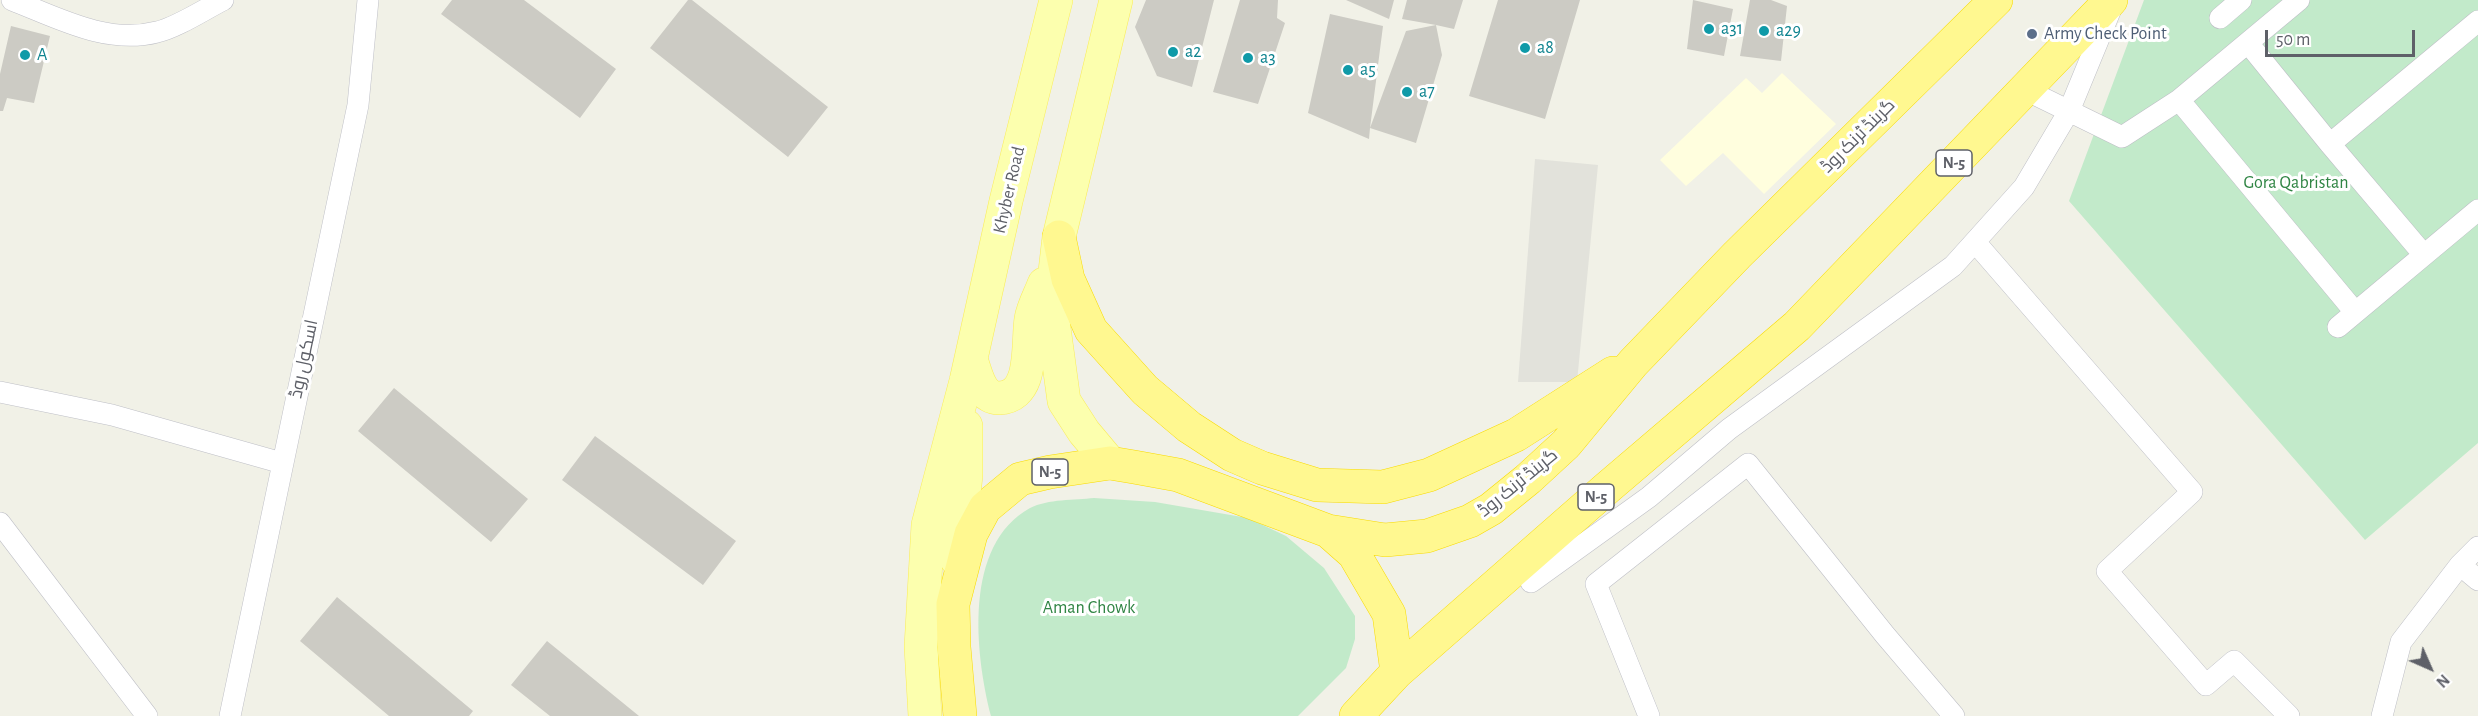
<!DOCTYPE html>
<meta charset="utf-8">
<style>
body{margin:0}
#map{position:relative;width:2478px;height:716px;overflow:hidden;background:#f1f1e7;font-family:"Alegreya Sans",sans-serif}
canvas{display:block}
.north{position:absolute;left:2400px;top:638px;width:60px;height:60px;-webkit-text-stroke:4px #fff;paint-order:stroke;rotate:135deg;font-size:16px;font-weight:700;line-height:24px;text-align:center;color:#5e6068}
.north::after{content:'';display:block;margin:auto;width:21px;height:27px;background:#5e6068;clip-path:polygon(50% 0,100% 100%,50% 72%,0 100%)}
.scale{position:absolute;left:2265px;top:30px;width:150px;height:27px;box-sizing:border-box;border:3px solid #5e6068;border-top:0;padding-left:8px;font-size:18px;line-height:21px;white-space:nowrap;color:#5e6068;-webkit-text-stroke:4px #fff;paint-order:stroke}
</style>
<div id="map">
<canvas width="2478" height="716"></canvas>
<div class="north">N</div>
<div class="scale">50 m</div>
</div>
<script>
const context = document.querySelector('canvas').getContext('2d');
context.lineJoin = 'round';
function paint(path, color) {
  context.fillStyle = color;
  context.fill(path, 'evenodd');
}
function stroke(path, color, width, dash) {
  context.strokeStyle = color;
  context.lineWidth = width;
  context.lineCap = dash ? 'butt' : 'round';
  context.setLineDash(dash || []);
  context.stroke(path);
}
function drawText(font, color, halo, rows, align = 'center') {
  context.font = font + ' "Alegreya Sans",Cairo,sans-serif';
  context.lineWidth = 6;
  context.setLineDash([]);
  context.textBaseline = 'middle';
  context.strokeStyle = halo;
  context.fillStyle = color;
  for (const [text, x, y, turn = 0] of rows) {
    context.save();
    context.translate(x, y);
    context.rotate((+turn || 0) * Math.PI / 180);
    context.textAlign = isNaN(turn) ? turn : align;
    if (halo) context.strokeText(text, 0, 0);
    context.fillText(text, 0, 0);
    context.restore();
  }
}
paint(new Path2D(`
 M1782 73 1836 124 1764 194 1723 153 1686 186 1660 160 1746 78 1762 93Z`), '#fffede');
paint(new Path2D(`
 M1535 159 1598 165 1577 382H1518Z`), '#e2e2db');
paint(new Path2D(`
 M2144 0H2478V443L2365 540 2069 201Z
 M1094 498 1155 502 1248 518 1286 536 1324 568 1355 616V639L1346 668 1298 716H991C975 653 963 545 1030 508 1048 499 1075 500 1094 498Z`), '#c2eaca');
paint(new Path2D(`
 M452 0H524L616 69 580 118 441 14Z
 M688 0H692L828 107 788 157 650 48Z
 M1146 0H1214L1192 87 1157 76 1135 27Z
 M1240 0H1278L1277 18 1285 23 1258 104 1213 92Z
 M1346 0H1394L1389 19Z
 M1407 0H1463L1454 29 1436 25 1442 55 1416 143 1370 128 1369 139 1308 113 1330 14 1383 26 1370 128 1406 31 1436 25 1402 19Z
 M1498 0H1580L1545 119 1469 96Z
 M1693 0 1733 9 1724 56 1687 49Z
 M1750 0H1771L1787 6 1781 61 1740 56Z
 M11 26 50 36 34 103 7 98 3 111H0V74Z
 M394 388 528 499 491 542 358 431Z
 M595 436 736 541 703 585 562 480Z
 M337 597 473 711 469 716H389L300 641Z
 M547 641 639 716H550L511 685Z`), '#cccbc4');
const street = new Path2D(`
 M12 0C58 18 107 45 157 32 176 28 205 9 223 0
 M2220 18 2241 0
 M2248 43 2330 144 2424 255
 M2024 89 2122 137 2179 100 2299 0
 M2179 100 2355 312
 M2330 144 2478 21
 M1975 242 2192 492 2107 571 2206 685 2234 661 2289 716
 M2338 327 2478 210
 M0 392 112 415 282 463
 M0 523 147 716
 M2460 565 2478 580
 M1531 582 1649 497 1729 429 1953 266 2024 187 2069 111 2111 9
 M230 716 358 105 368 0
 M1649 716 1596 584 1748 464 1885 635 1954 716
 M2382 716 2401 642 2460 565 2478 547`);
const primary = new Path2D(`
 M971 359C976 373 980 398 999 398 1035 397 1027 343 1031 319 1033 307 1040 295 1044 284
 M1110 463 1084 432 1064 401 1051 306 1059 237 1116 0
 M957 560 966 475V426
 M925 716 921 647 928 525 966 381 1006 201 1056 0`);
const highway = new Path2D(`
 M1059 237 1068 279 1091 330 1145 390 1189 427 1232 455 1262 468 1317 485 1383 487 1429 475 1516 435 1613 373
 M1328 531 1354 554 1389 614 1397 672
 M960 716 954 647 953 604 971 534 985 508 1020 479 1050 472 1110 463 1134 467 1178 475 1328 531 1385 540 1427 536 1470 521 1491 509 1528 479 1566 444 1633 363 1737 255 1996 0
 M1356 716 1397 672 1607 488 1797 326 2111 0`);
stroke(street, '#bebfc6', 22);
stroke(primary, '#faec57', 34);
stroke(highway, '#f8da00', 34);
stroke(street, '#fff', 21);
stroke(primary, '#fcffae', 33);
stroke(highway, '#fff890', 33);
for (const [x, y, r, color] of [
 [1709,29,6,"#0f9aa8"],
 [1764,31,6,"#0f9aa8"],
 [2032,34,6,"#5c6f8a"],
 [1525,48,6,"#0f9aa8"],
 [1173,52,6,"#0f9aa8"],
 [25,55,6,"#0f9aa8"],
 [1248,58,6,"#0f9aa8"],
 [1348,70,6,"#0f9aa8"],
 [1407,92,6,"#0f9aa8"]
]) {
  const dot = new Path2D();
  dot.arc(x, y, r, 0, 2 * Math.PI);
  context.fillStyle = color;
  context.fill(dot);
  stroke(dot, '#fff', 2);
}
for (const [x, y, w] of [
 [1954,163,36],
 [1050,472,36],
 [1596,497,36]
]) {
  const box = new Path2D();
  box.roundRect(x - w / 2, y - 13, w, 26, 4.5);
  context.fillStyle = '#fff';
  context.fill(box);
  stroke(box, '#5e6068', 1.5);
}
drawText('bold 16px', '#5e6068', null, [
 ["N-5",1954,163],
 ["N-5",1050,472],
 ["N-5",1596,497]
]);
drawText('18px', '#0d838f', '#fff', [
 ["a31",1721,29],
 ["a29",1776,31],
 ["a8",1537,48],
 ["a2",1185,52],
 ["A",37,55],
 ["a3",1260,58],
 ["a5",1360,70],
 ["a7",1419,92]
], 'left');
drawText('18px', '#4e5e75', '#fff', [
 ["Army Check Point",2044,34]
], 'left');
drawText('18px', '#5e6068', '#fff', [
 ["گرینڈ ٹرنک روڈ",1858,136,-45],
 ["Khyber Road",1009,190,-77],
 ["اسکول روڈ",304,359,-78],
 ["گرینڈ ٹرنک روڈ",1518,483,-39]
]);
drawText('18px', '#308544', '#fff', [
 ["Gora Qabristan",2296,183],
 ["Aman Chowk",1089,608]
]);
</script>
